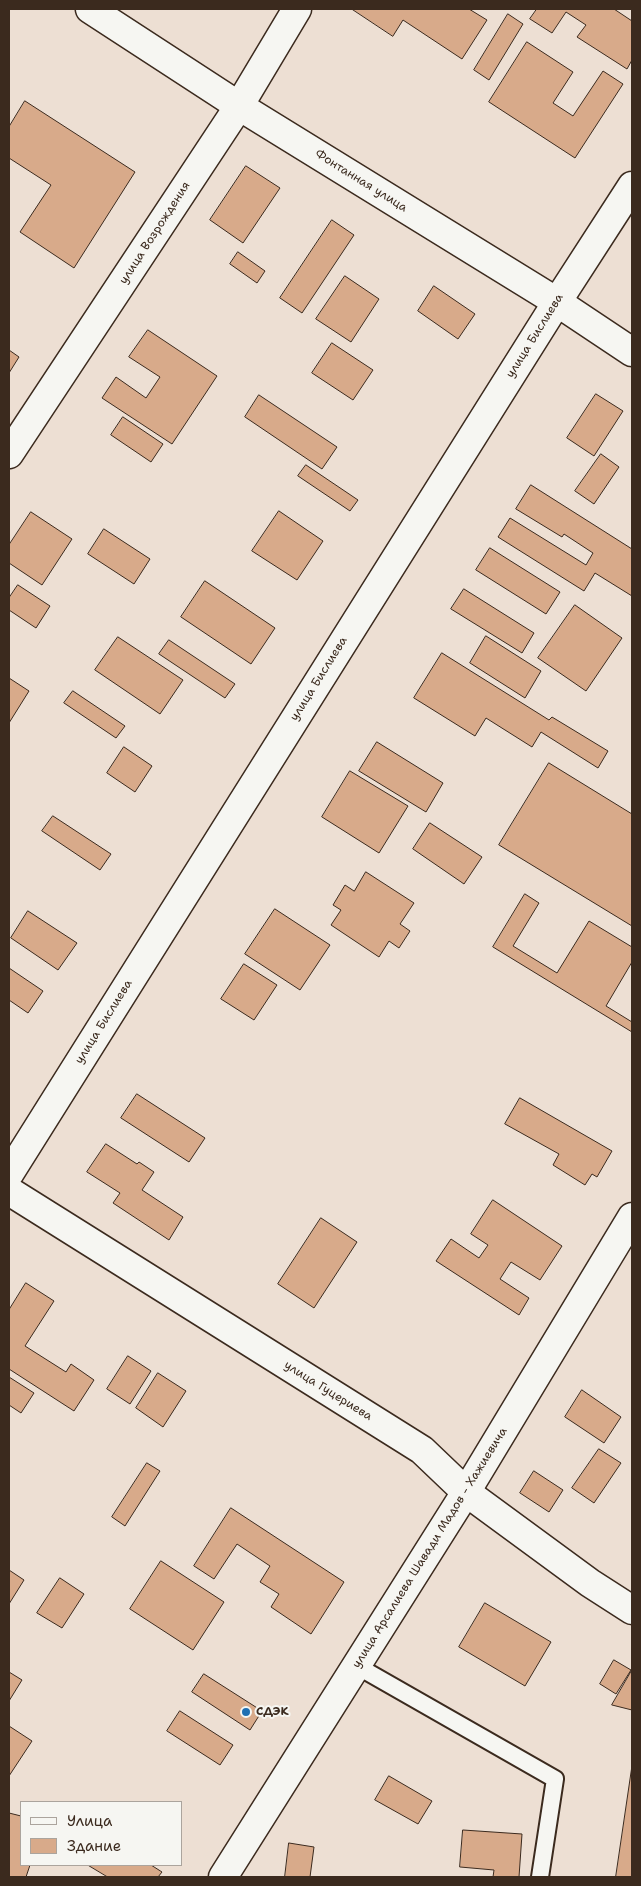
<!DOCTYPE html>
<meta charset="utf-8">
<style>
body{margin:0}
#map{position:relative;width:641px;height:1886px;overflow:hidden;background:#eddfd3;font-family:"Shantell Sans",sans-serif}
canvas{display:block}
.frame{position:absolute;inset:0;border:10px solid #3b2a1e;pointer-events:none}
.legend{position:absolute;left:20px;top:1801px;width:162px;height:65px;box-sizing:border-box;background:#f6f6f2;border:1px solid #aba49d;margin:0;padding:6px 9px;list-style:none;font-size:15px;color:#3b2a1e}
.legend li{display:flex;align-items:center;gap:10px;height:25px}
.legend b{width:25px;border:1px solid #aba49d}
</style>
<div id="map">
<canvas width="641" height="1886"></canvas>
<div class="frame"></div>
<ul class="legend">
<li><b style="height:6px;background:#f6f6f2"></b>Улица</li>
<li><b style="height:14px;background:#d8aa8a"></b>Здание</li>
</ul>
</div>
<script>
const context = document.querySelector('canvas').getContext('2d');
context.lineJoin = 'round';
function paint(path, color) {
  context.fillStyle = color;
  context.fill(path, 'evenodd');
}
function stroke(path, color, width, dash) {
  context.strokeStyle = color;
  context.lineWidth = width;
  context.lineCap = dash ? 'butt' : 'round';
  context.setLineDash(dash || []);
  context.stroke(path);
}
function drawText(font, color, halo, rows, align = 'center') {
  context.font = font + ' "Shantell Sans",sans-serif';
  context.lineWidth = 4;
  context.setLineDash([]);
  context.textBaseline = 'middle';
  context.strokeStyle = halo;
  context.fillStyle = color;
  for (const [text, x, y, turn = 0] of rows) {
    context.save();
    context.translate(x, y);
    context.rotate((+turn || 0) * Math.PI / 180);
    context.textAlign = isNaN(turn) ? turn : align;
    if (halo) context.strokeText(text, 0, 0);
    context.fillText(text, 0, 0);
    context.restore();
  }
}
const building = new Path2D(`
 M352 9H469L487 20 462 59 403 20 393 36Z
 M537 9H614L632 21V60L627 69 577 37 586 25 566 12 552 33 530 19Z
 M508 14 523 24 489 80 474 70Z
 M527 42 573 72 553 103 573 116 603 71 623 84 575 158 489 102Z
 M25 101 135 172 74 268 20 232 51 185 9 158V127Z
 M246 166 280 188 243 243 210 220Z
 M332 220 354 235 302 313 280 298Z
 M238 252 265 271 257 283 230 264Z
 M345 276 379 299 351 342 316 319Z
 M434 286 475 314 458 339 418 311Z
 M148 330 217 376 172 444 102 398 116 377 146 398 160 377 129 357Z
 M332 343 373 370 353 400 312 373Z
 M9 350 19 357 9 373Z
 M596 394 623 411 594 456 567 438Z
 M259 395 337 447 322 469 245 417Z
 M123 417 163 444 151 462 111 435Z
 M601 454 619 467 594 504 575 491Z
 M306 465 358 500 350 511 298 476Z
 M531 485 632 549V596L595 573 584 591 498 537 510 518 586 565 593 553 564 534 562 537 516 509Z
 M279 511 323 541 297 580 252 551Z
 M31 512 72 539 42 585 9 563V545Z
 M104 529 150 559 134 584 88 554Z
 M490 548 560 592 546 614 476 570Z
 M205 581 275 628 251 664 181 617Z
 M18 585 50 606 36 628 9 610V598Z
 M464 589 534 633 522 653 451 609Z
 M575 605 622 638 586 691 538 658Z
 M486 636 541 671 525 698 470 663Z
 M118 637 183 680 160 714 95 670Z
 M169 640 235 684 225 698 159 654Z
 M442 653 549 720 552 717 608 751 598 768 541 732 532 747 486 718 475 736 414 698Z
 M9 678 29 691 9 723Z
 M73 691 125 726 116 738 64 703Z
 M377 742 443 783 426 812 359 771Z
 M124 747 152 766 135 792 107 773Z
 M549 763 632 814V926L499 845Z
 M350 771 408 806 379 853 322 817Z
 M53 816 111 854 100 870 42 831Z
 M430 823 482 857 464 884 413 849Z
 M366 872 414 903 400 924 410 931 399 948 389 941 379 957 331 925 341 910 333 905 345 885 354 891Z
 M525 894 539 903 513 946 557 973 589 921 632 947V962L606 1006 632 1022V1032L493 947Z
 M275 909 330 945 300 990 245 954Z
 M28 911 77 943 58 970 11 938Z
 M244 964 277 985 254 1020 221 999Z
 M9 968 43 991 28 1013 9 1000Z
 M137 1094 205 1138 189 1162 121 1118Z
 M520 1098 612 1151 597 1177 592 1174 585 1185 553 1165 559 1154 505 1124Z
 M106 1144 137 1164 139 1162 154 1172 142 1190 183 1217 169 1240 113 1203 120 1193 87 1172Z
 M493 1200 562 1246 540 1280 511 1262 500 1279 529 1298 519 1315 436 1261 451 1239 479 1258 488 1245 471 1234Z
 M321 1218 357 1242 314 1308 278 1284Z
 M26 1283 54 1301 25 1346 66 1372 71 1364 94 1380 74 1411 9 1369V1310Z
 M128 1356 151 1371 130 1404 107 1389Z
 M158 1373 186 1391 163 1427 136 1408Z
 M9 1377 34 1393 21 1413 9 1405Z
 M582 1390 621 1417 604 1443 565 1417Z
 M599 1449 621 1463 594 1503 572 1488Z
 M147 1463 160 1471 125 1526 112 1517Z
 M534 1471 563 1490 549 1512 520 1493Z
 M231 1508 344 1582 311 1634 271 1607 279 1594 260 1582 270 1566 237 1544 214 1579 194 1566Z
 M161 1561 224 1602 193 1650 130 1609Z
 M9 1570 24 1580 9 1604Z
 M60 1578 84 1594 62 1628 37 1613Z
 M485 1603 551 1642 525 1686 459 1647Z
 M614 1660 631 1670 616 1694 600 1684Z
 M632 1670V1710L612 1705Z
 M9 1672 22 1680 9 1701Z
 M204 1674 262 1711 250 1730 192 1692Z
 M180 1711 233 1745 220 1765 167 1731Z
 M9 1726 32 1741 9 1776Z
 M632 1766V1877H616Z
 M389 1776 432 1801 418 1824 375 1800Z
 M9 1813 21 1816V1865H30L26 1877H9Z
 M463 1830 522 1834 519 1877H493L494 1870 460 1867Z
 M289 1843 314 1847 310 1877H285Z
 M88 1865H151L162 1872 158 1877H108Z`);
paint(building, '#d8aa8a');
stroke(building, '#3b2a1e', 1);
const lane = new Path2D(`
 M357 1666 555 1779 540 1877`);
const street = new Path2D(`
 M9 454 239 106 297 9
 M9 1174 557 302 632 186
 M9 1191 422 1450 466 1492 590 1583 632 1610`);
const secondary = new Path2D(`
 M90 9 239 106 557 302 632 352
 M223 1877 466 1492 632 1217`);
stroke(lane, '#3b2a1e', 20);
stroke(street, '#3b2a1e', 31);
stroke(secondary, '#3b2a1e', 31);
stroke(lane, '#f6f6f2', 16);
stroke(street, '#f6f6f2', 28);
stroke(secondary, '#f6f6f2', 28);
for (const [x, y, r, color] of [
 [246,1712,5,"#1f6fb2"]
]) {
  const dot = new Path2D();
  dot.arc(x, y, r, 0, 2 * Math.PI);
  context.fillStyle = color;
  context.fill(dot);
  stroke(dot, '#f6f6f2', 2);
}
drawText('12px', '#3b2a1e', '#f6f6f2', [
 ["Фонтанная улица",361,181,32],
 ["улица Возрождения",155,233,-57],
 ["улица Бислиева",535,336,-58],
 ["улица Бислиева",319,679,-58],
 ["улица Бислиева",104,1022,-58],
 ["улица Гуцериева",328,1391,32],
 ["улица Арсалиева Шавади Мадов - Хажиевича",430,1548,-58]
]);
drawText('bold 12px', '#3b2a1e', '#f6f6f2', [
 ["СДЭК",256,1712]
], 'left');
</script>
